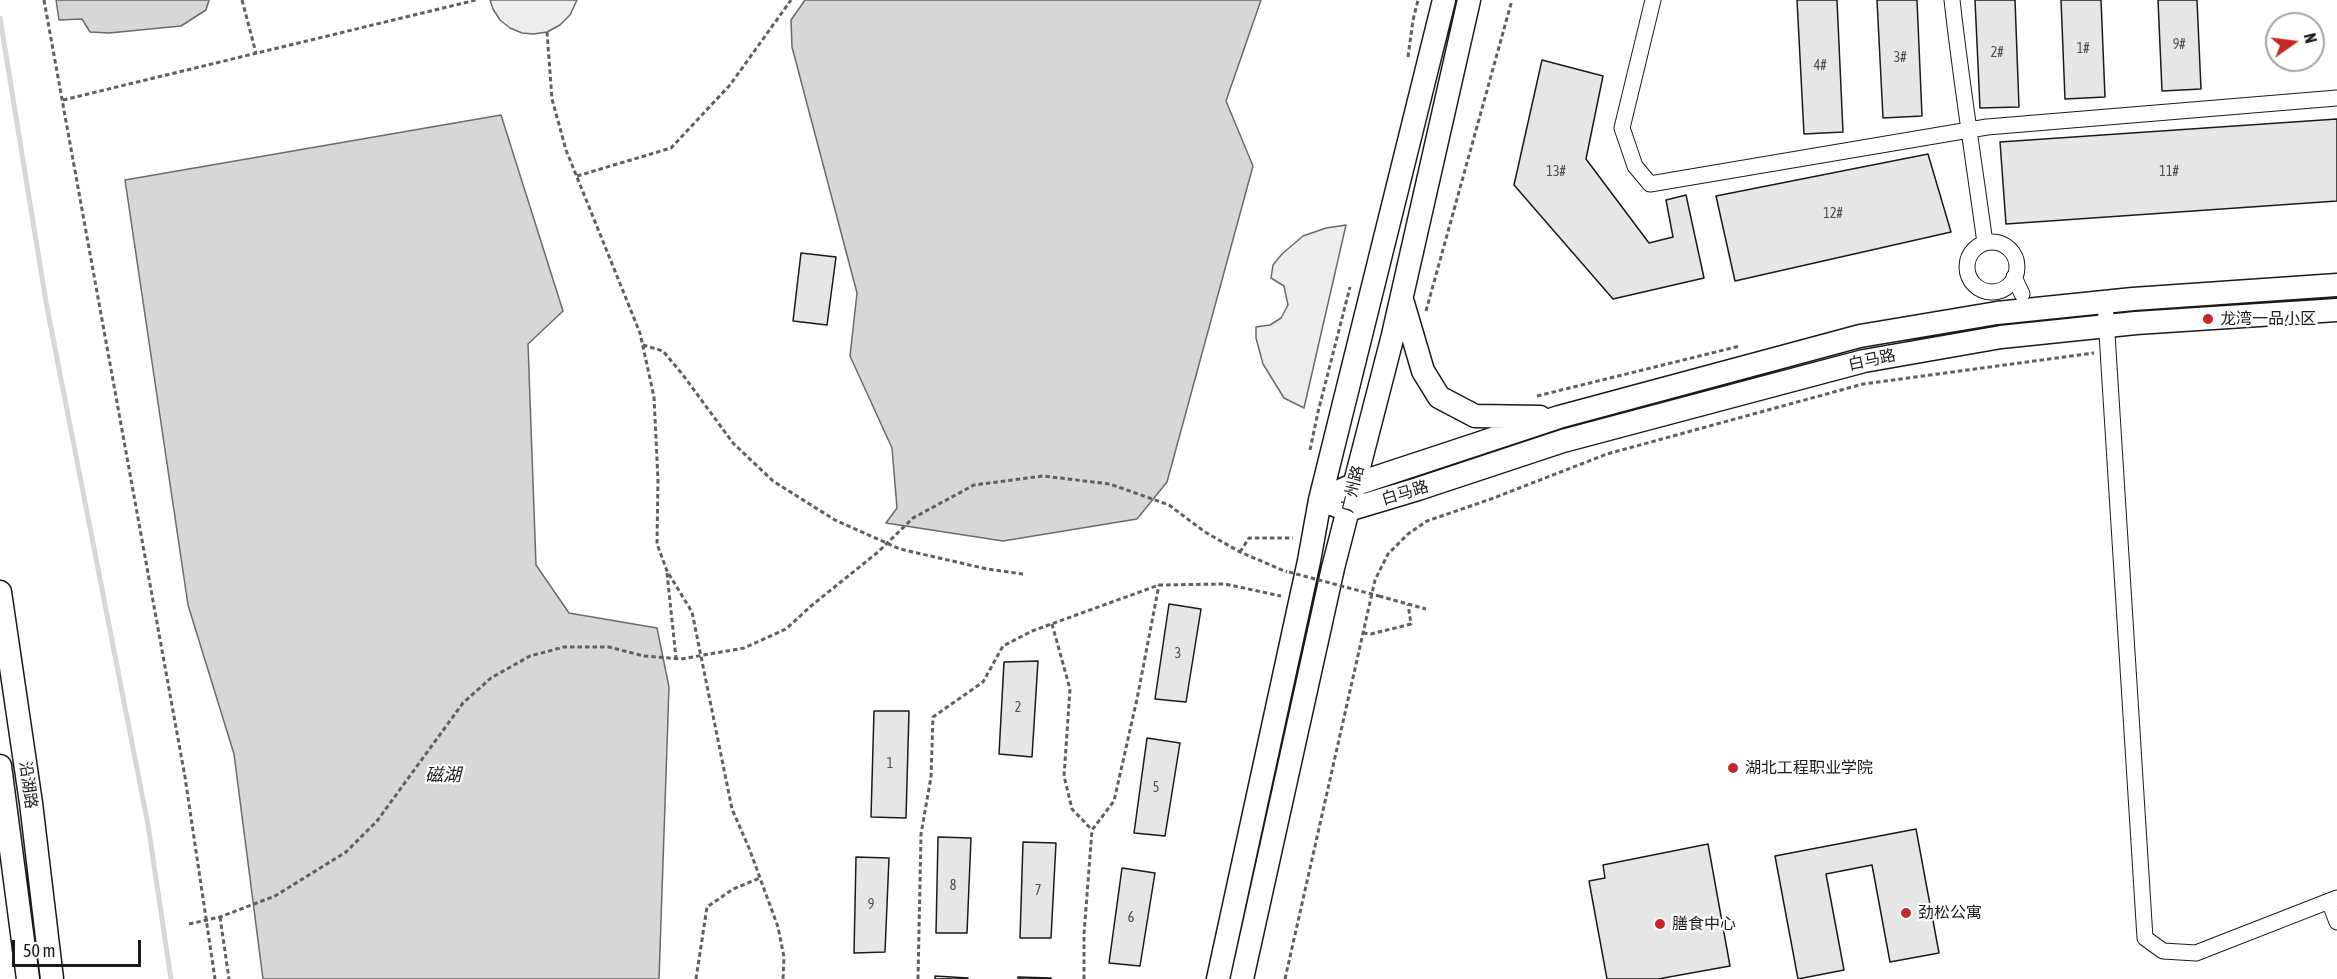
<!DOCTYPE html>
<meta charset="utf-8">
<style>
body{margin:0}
#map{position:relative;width:2337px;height:979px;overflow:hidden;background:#fff;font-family:"Asap Condensed",sans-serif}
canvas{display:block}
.north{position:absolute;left:2265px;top:12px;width:60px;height:60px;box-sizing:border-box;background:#fff;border:2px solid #a3a3a3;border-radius:50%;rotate:76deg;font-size:16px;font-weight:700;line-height:24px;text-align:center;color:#1a1a1a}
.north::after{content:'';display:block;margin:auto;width:21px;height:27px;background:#c62828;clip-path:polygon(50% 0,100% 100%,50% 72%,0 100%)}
.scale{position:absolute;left:12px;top:940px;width:129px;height:27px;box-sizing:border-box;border:3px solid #1a1a1a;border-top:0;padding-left:8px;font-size:18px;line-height:21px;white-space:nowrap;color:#1a1a1a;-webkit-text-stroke:4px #fff;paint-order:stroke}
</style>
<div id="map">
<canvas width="2337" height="979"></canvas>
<div class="north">N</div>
<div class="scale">50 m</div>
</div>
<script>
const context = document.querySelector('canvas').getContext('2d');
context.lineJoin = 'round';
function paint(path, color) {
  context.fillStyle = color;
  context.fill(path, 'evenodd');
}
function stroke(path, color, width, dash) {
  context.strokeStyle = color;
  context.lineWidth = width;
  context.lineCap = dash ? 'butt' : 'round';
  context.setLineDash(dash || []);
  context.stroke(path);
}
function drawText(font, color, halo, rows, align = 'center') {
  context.font = font + ' "Asap Condensed","Noto Sans SC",sans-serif';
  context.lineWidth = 4.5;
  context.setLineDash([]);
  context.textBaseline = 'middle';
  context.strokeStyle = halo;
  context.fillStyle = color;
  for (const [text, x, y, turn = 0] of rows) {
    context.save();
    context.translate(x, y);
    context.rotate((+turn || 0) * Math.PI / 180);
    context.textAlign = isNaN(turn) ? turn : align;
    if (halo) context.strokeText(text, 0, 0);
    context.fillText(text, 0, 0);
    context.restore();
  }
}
const built = new Path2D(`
 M490 0H577L570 15 560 25 547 32 534 34 522 33 510 28 500 20 493 9Z
 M1346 225 1304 408 1284 398 1263 364 1256 338V327L1270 325 1281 318 1288 305 1284 286 1271 278 1273 265 1282 254 1303 236 1326 228Z`);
paint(built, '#ededed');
stroke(built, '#6a6a6a', 1.5);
const water = new Path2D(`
 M56 0H209L206 10 181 26 109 33 90 32 82 19 59 20Z
 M805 0H1261L1226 101 1253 166 1167 482 1137 519 1003 541 886 523 897 508 892 448 850 356 857 293 792 47 791 20Z
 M501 115 563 311 528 344 536 565 569 613 657 628 669 687 659 979H263L234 754 188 605 125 180Z`);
paint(water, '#d7d7d7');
stroke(water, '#6a6a6a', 1.5);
stroke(new Path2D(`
 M0 18 46 302 148 825 171 979`), '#d7d7d7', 5);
const building = new Path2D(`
 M1797 0H1837L1843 132 1804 134Z
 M1877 0H1917L1922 116 1883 118Z
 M1975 0H2015L2019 107 1980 108Z
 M2061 0H2101L2105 97 2065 99Z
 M2158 0H2197L2201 89 2162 91Z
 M1542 60 1603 76 1586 159 1649 243 1673 237 1666 200 1686 195 1704 278 1613 299 1514 185Z
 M2337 119V201L2006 224 2000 142Z
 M1928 154 1951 232 1735 281 1716 196Z
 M801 253 836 257 827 325 793 321Z
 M1169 604 1201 609 1186 702 1155 699Z
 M1038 661 1032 757 999 754 1004 662Z
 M874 711H909L906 818 871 817Z
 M1147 738 1180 743 1165 836 1134 833Z
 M1916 829 1939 953 1890 962 1872 865 1826 874 1844 970 1798 979 1775 856Z
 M938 837 971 838 967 933H936Z
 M1023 842 1056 843 1051 938H1020Z
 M1708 844 1730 966 1658 979H1607L1589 881 1605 878 1603 865Z
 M856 857 889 858 885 952 854 953Z
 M1122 868 1155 873 1140 966 1109 963Z
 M935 976 968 978V979H935Z
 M1018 977 1051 978V979H1018Z`);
paint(building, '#e6e6e6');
stroke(building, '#1a1a1a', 1.5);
const street = new Path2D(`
 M1653 0 1622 128 1635 166 1650 184 1987 127 2337 98
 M1952 0C1961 81 1974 162 1985 243
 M1967 267a25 25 0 1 1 50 0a25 25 0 1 1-50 0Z
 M2014 277 2022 294
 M2105 302 2145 938 2163 951 2196 953 2337 898
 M2329 901 2337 922`);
const secondary = new Path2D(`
 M1403 303 1423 371 1439 397 1475 416 1540 417
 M1320 500 1353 485 1559 417 1860 336 1997 313 2133 299 2337 285
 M1320 500 1348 510 1418 489 1563 441 1864 361 2001 337 2136 323 2337 310
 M0 592 31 803 52 979
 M0 766 28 979
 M1218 979 1309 561 1320 500 1444 0
 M1242 979 1333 568 1393 335 1469 0`);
stroke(street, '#1a1a1a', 17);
stroke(secondary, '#1a1a1a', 25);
stroke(new Path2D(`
 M44 0 185 777 215 979
 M242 0 256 53
 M547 32 552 99 566 150 640 333 654 397 658 480 657 544 667 571 692 612 732 809 749 848 778 927 784 957 783 979
 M1408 57 1413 20 1418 0
 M63 100 476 0
 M577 176 671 148 730 85 791 0
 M1426 311 1512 0
 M643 345 663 351 683 375 733 443 773 481 835 520 900 549 987 569 1023 574
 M1537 396 1740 346
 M1310 450 1318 412 1350 287
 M1205 532 1240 552 1287 572
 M1240 552 1249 538H1293
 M667 573 676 658
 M1379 596 1426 609
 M1052 624 1070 689 1064 776 1072 809 1092 830
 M1363 633 1371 634 1411 624 1408 604
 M220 917 229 979
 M696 979 707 907 733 889 760 878
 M918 979 921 834 931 777 933 717 983 682 1003 646 1032 631 1159 585 1225 584 1281 596
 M1084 979V934L1092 830 1114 801 1137 699 1159 585
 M1285 979 1375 580 1388 554 1408 534 1427 521 1491 499 1607 454 1863 384 2094 353`), '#5f5f5f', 3, [4.5, 3]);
stroke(street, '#fff', 15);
stroke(secondary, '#fff', 22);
stroke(new Path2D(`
 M1289 572 1379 596
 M189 924 220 917 275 896 346 852 377 821 463 703 491 678 530 656 564 647H609L644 656 681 659 744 648 786 629 811 606 878 552 913 518 974 485 1043 476 1110 484 1169 505 1205 532`), '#5f5f5f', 3, [4.5, 3]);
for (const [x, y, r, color] of [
 [2208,319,6,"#c62828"],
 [1733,768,6,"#c62828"],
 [1906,913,6,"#c62828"],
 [1660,924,6,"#c62828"]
]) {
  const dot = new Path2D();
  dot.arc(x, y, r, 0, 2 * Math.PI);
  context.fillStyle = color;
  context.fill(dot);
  stroke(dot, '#fff', 2);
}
drawText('14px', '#4d4d4d', null, [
 ["9#",2179,45],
 ["1#",2083,49],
 ["2#",1997,53],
 ["3#",1900,58],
 ["4#",1820,66],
 ["13#",1556,172],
 ["11#",2169,172],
 ["12#",1833,214],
 ["3",1178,654],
 ["2",1018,708],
 ["1",890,764],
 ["5",1156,788],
 ["8",953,886],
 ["7",1038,891],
 ["9",871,905],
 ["6",1131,918]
]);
drawText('16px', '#1a1a1a', '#fff', [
 ["龙湾一品小区",2220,319],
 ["湖北工程职业学院",1745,768],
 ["劲松公寓",1918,913],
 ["膳食中心",1672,924]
], 'left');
drawText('16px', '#1a1a1a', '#fff', [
 ["白马路",1872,360,-12],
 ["广州路",1353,489,-76],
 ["白马路",1405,493,-17],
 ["沿湖路",28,785,82]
]);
drawText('italic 18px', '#1a1a1a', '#fff', [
 ["磁湖",443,775]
]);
</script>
